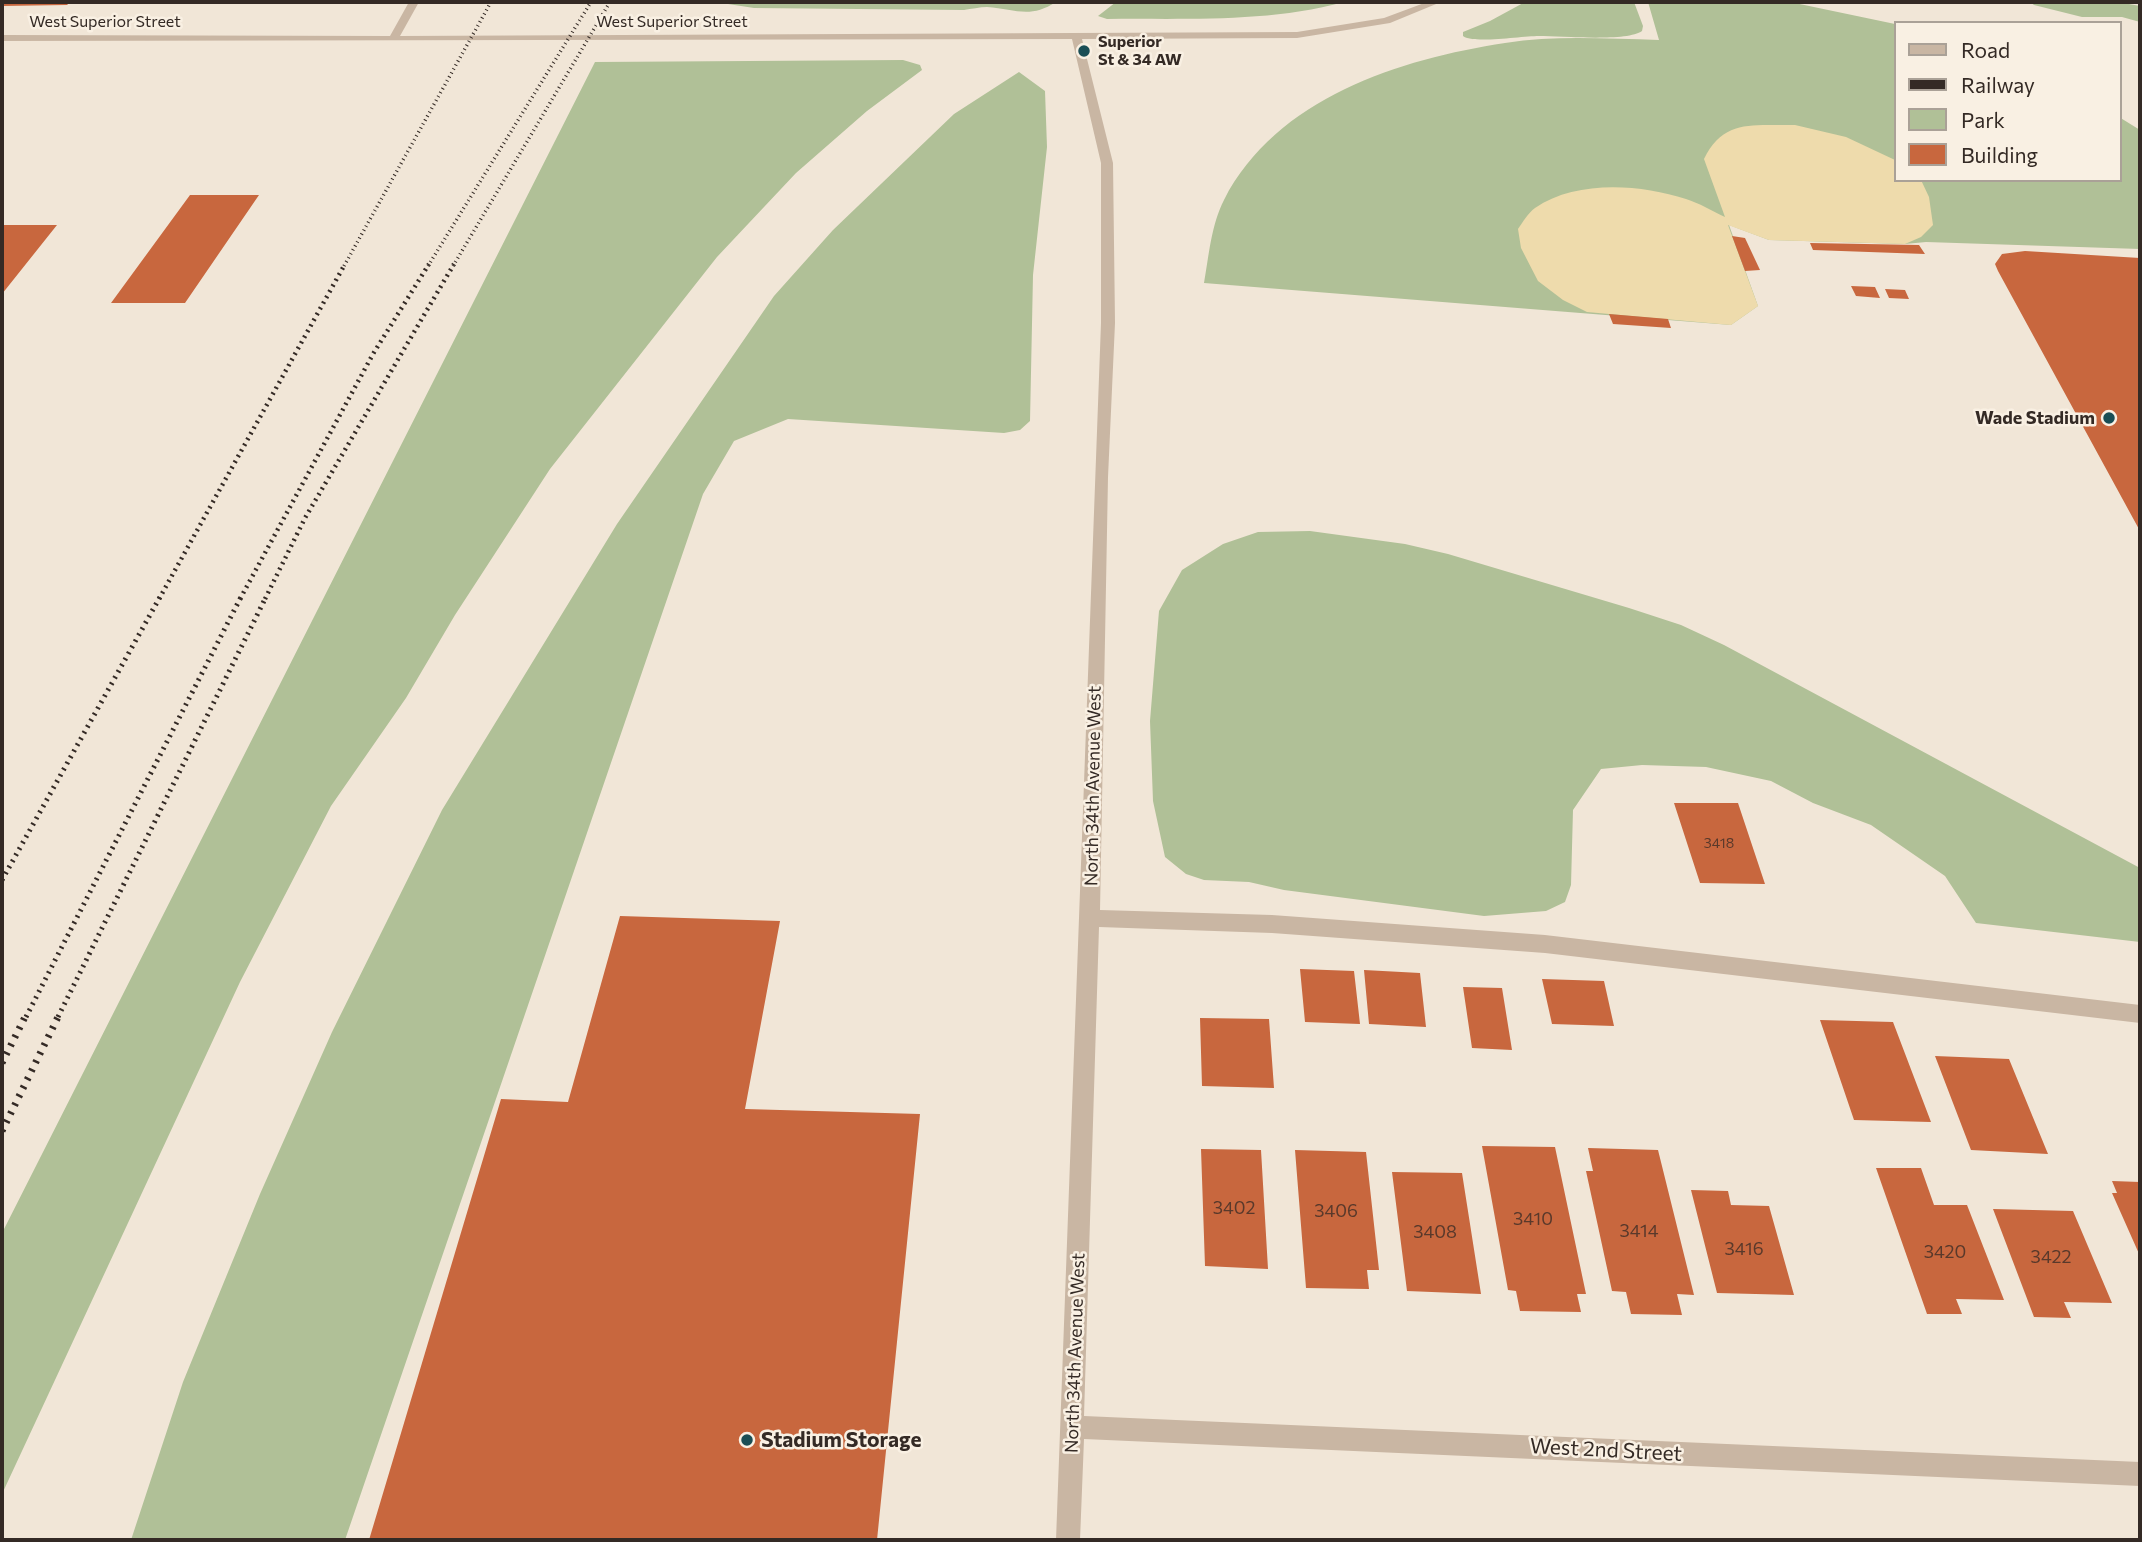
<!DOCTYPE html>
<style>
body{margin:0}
#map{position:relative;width:2142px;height:1542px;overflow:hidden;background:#f1e6d7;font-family:Commissioner,sans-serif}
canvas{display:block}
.frame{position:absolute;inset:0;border:4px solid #342a25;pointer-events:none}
.legend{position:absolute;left:1894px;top:21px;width:228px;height:161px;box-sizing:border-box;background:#f9f0e3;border:2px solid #aaa197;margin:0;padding:9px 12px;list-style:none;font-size:21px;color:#342a25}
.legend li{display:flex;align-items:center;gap:14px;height:35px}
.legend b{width:35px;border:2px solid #aaa197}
</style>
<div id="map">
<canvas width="2142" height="1542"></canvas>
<div class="frame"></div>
<ul class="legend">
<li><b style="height:9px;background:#c9b6a3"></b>Road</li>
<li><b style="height:9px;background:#342a25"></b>Railway</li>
<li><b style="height:19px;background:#b0c097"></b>Park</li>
<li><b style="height:19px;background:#c8673e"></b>Building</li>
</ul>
</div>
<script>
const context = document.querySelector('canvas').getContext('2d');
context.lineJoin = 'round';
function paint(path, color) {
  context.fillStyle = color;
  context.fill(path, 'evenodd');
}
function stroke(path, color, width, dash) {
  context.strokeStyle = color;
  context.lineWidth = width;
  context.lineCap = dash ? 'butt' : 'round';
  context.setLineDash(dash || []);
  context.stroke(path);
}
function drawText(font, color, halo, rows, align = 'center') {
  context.font = font + ' Commissioner,sans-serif';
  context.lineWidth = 5;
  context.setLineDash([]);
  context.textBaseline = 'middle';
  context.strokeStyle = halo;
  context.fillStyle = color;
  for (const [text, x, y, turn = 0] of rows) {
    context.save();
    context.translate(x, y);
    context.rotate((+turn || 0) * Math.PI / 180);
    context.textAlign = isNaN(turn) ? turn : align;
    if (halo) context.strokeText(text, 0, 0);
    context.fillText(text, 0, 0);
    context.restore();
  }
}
paint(new Path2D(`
 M715 2H1056C1030 19 1015 9 987 7 980 7 971 9 964 10L754 8Z
 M1116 2H1344C1267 23 1186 18 1107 19L1098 16Z
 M1525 2H1634L1643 26 1642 31C1627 42 1561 36 1539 36 1522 36 1473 44 1463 36V32L1490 21Z
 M1648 2H1790L1895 24V180H2119V117L2140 130V249L1926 242 1905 244 1769 240 1729 225 1758 306 1731 325 1204 283C1209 256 1211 225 1224 200 1276 98 1400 59 1505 43 1556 35 1608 39 1659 40Z
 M2030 2H2118L2140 6V22L2122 17H2082L2034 5Z
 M903 60 920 65 922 70 867 111 796 173 717 257 550 469 455 615 406 698 331 806 240 982 2 1494V1233L595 62Z
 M1019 72 1045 91 1047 147 1033 275 1030 421 1020 430 1004 433 788 419 734 441 703 494 345 1540H131L183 1382 260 1194 332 1032 442 810 617 524 774 296 833 230 954 114Z
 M1310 531 1405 544 1448 554 1629 608 1681 625 1724 645 2140 868V942L1976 923 1945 876 1871 825 1813 803 1771 781 1706 767 1642 765 1601 769 1573 810 1571 885 1565 902 1546 911 1484 916 1284 890 1249 882 1204 880 1186 874 1165 857 1153 801 1150 721 1159 611 1182 570 1223 544 1258 532Z`), '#b0c097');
paint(new Path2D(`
 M1795 125 1846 137 1895 160V180H1921L1929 197 1933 225 1921 237 1905 244 1769 240 1728 225 1758 306 1731 325 1587 312 1563 300 1538 281 1521 248 1518 229C1523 222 1528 213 1535 208 1576 180 1639 184 1686 199 1699 203 1712 211 1725 217L1704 159C1724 118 1754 126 1795 125Z`), '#eedbac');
paint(new Path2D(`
 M2 2H70L67 5 2 6Z
 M190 195H259L185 303H111Z
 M2 225H57L2 294Z
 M1732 236 1745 238 1760 270 1745 271Z
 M1810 243 1919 245 1925 254 1813 250Z
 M2025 251 2140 258V531L1998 271 1995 264 2002 254Z
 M1851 286 1875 287 1880 298 1856 296Z
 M1885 289 1905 290 1909 299 1889 298Z
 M1609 314 1668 319 1671 328 1613 324Z
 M1674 803H1738L1765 884 1700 883Z
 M620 916 780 921 745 1109 920 1114 877 1540H369L501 1099 568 1102Z
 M1300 969 1354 971 1360 1024 1305 1022Z
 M1364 970 1420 973 1426 1027 1369 1024Z
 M1542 979 1604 981 1614 1026 1552 1024Z
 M1463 987 1502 988 1512 1050 1472 1048Z
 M1200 1018 1269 1019 1274 1088 1202 1086Z
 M1820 1020 1893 1022 1931 1122 1854 1120Z
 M1935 1056 2009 1059 2048 1154 1971 1150Z
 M1482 1146 1555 1147 1586 1294H1577L1581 1312 1520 1311 1516 1291 1508 1290Z
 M1588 1148 1658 1150 1694 1295 1677 1294 1682 1315 1631 1314 1626 1292 1612 1291 1586 1171H1593Z
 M1201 1149 1261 1150 1268 1269 1205 1266Z
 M1295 1150 1366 1152 1379 1270H1367L1369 1289 1306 1288Z
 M1876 1168H1921L1934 1205H1967L2004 1300 1956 1299 1962 1314H1927Z
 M1392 1172 1462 1173 1481 1294 1407 1291Z
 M2112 1181 2140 1182V1256L2112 1193H2117Z
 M1691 1190 1728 1191 1731 1205 1769 1206 1794 1295 1717 1293Z
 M1993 1209 2073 1211 2112 1303 2064 1302 2071 1318 2034 1317Z`), '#c8673e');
paint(new Path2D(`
 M409 2H419L400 36 1297 32 1384 18 1427 2H1441L1390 23 1297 38 1082 39 1113 163 1115 323 1108 477 1100 910 1272 915 1545 935 2140 1005V1023L1545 953 1272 933 1099 927 1084 1416 2140 1462V1486L1084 1439 1080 1540H1056L1101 323V163L1072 39 2 41V35L390 36Z`), '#c9b6a3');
stroke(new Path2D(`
 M344 266 491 2
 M428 266 591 2
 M453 266 610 2`), '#342a25', 3.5, [1, 3.5]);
stroke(new Path2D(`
 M159 599 345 264
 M240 599 373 354 429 264
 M265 599 305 518 454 264`), '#342a25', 4.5, [2, 4.5]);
stroke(new Path2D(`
 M2 880 160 597
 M26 1017 241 597
 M58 1017 266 597`), '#342a25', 5, [2, 5]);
stroke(new Path2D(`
 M2 1063 26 1015
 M2 1131 59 1015`), '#342a25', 7, [2.5, 7]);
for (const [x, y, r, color] of [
 [1084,51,7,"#1a4e55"],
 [2109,418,7,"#1a4e55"],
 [747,1440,7,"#1a4e55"]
]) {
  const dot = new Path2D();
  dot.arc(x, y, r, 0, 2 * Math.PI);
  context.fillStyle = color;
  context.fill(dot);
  stroke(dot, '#f9f0e3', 2.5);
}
drawText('14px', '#59392b', null, [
 ["3418",1719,843]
]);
drawText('16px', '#342a25', '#f9f0e3', [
 ["West Superior Street",105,22],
 ["West Superior Street",672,22]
]);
drawText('bold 16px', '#342a25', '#f9f0e3', [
 ["Superior",1098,42],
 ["St & 34 AW",1098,60]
], 'left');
drawText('bold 18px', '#342a25', '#f9f0e3', [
 ["Wade Stadium",2095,418]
], 'right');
drawText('18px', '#342a25', '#f9f0e3', [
 ["North 34th Avenue West",1093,786,-89],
 ["North 34th Avenue West",1075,1353,-88]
]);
drawText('18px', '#59392b', null, [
 ["3402",1234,1208],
 ["3406",1336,1211],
 ["3410",1533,1219],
 ["3414",1639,1231],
 ["3408",1435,1232],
 ["3416",1744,1249],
 ["3420",1945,1252],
 ["3422",2051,1257]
]);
drawText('bold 21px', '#342a25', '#f9f0e3', [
 ["Stadium Storage",761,1440]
], 'left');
drawText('21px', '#342a25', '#f9f0e3', [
 ["West 2nd Street",1606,1450,3]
]);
</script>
